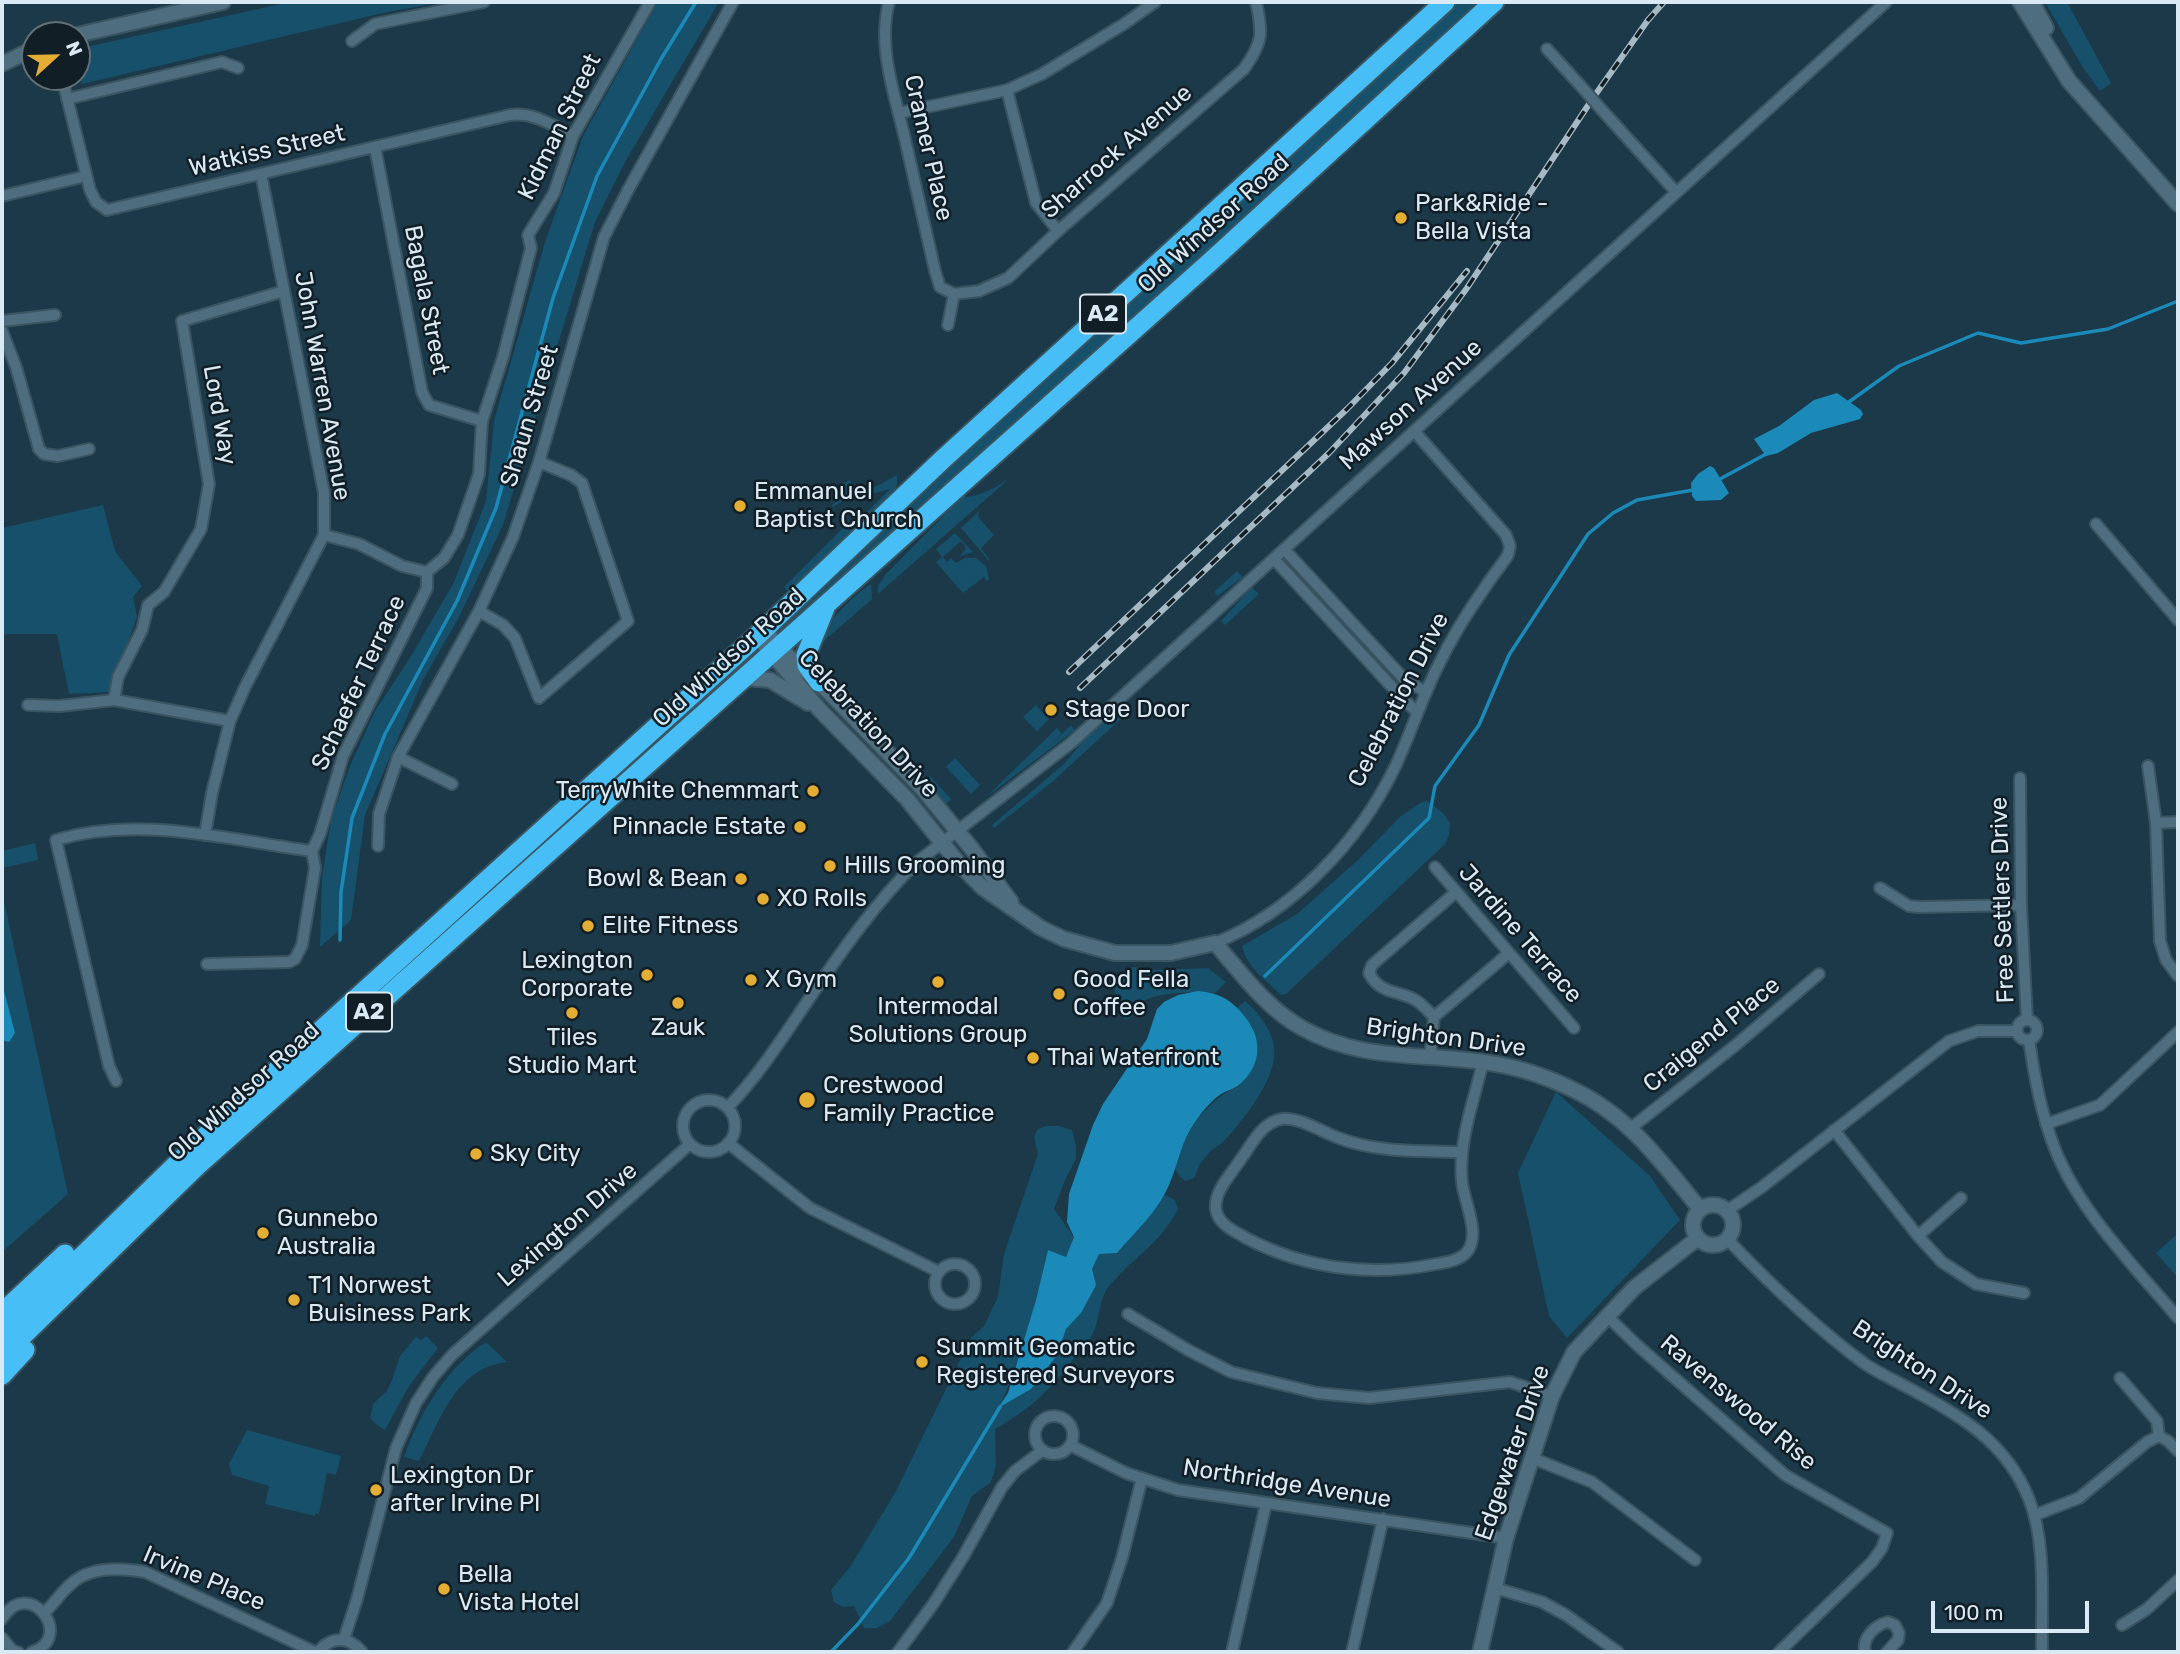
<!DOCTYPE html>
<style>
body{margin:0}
#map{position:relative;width:2180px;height:1654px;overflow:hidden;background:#1b3948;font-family:Rubik,sans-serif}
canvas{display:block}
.frame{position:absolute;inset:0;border:4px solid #daeaf4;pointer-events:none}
.north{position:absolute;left:21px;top:21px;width:70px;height:70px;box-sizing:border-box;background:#121e25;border:2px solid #627078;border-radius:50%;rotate:68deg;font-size:19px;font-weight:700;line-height:28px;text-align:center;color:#daeaf4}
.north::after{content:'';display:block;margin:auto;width:24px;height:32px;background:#e4ae35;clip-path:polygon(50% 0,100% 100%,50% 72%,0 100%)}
.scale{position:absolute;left:1931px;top:1601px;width:158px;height:32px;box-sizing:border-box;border:4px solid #daeaf4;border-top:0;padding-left:9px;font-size:21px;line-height:24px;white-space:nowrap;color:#daeaf4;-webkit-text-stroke:5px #121e25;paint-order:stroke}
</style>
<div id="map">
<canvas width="2180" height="1654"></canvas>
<div class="frame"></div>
<div class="north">N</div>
<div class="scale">100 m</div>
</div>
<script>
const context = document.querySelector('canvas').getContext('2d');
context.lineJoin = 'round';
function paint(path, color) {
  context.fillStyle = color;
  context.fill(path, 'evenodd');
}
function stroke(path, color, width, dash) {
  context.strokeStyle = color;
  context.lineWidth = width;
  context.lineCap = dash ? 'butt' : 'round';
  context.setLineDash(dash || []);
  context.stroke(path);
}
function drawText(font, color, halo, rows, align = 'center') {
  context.font = font + ' Rubik,sans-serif';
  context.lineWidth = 5;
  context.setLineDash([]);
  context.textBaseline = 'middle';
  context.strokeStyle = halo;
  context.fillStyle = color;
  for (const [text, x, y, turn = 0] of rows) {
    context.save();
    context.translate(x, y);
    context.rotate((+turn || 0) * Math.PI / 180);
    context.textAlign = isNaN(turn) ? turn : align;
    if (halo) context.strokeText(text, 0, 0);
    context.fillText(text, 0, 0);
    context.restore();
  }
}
paint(new Path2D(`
 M290 2H442L383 13 82 84 77 67V49Z
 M658 2H719L625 162 595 222 503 525 459 617 423 680 365 815 351 920 320 947 322 877 331 820 350 766 375 711 410 658 454 582 486 501 494 421 545 242 583 136Z
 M1458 2H1483L1021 421 782 634 779 630 789 613 1293 149Z
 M2045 2H2067L2111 83 2100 91 2082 66Z
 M897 475V485L892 495 789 592 784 587 848 523 862 517 890 489 853 499Z
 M1010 478 878 594V586L885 575 964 495 966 497C983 495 997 487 1010 478Z
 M849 480 859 491 833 507 832 505 845 494 840 487Z
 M103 505 115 551 142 586 133 597 137 617 110 692 69 694 57 634H2V528Z
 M979 511 978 517 994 535 981 548 990 560 989 561 961 528Z
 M955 533 973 552 960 556 966 548 961 541 943 557 947 562 951 558 956 563 965 558H976L986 566 989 579 987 582 984 577 963 593 936 562 942 557 936 549Z
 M1237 571 1243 577 1217 596 1214 592Z
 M871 584 872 599 825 640 813 653C826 624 844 602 871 584Z
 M1252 587 1259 594 1225 625 1221 621Z
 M1036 705 1049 719 1037 731 1023 717Z
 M1118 709 1124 716 1052 782 994 828 992 825 1064 764 1084 740Z
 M1071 725 1075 730 985 798 1057 728 1062 733 1050 746Z
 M955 758 980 785 971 794 946 767Z
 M930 776 951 799 945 805 928 785Z
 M1427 801 1443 813 1450 823 1449 835 1445 844 1286 994 1281 995C1266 980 1247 968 1242 946L1297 914 1358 860 1401 816 1420 803Z
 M35 843 38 860 2 868V851Z
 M2 892 68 1194 2 1252Z
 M1133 967 1152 970 1208 968 1226 982 1215 993C1199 991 1157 992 1144 1001 1135 1008 1138 1015 1125 1020 1121 1014 1121 1009 1119 1003 1111 982 1110 977 1133 967Z
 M1245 1001C1260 1014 1277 1035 1274 1057 1272 1084 1242 1122 1224 1141 1219 1146 1212 1149 1207 1155 1201 1161 1197 1171 1194 1178L1186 1181 1180 1177 1174 1167C1185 1132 1205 1101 1239 1086L1253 1028 1237 1008Z
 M1556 1092 1650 1176 1680 1220 1567 1338 1549 1316 1518 1173Z
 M1046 1126H1059L1072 1130 1076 1146V1159L1065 1180 1054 1209 1074 1237 1066 1257 1048 1250C1036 1303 1022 1359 999 1407L1057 1355 1066 1329 1081 1313 1092 1269 1099 1253 1148 1217 1163 1194 1175 1200 1178 1209C1161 1244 1130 1259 1107 1289 1100 1298 1099 1323 1092 1335 1088 1343 1081 1350 1075 1357 1049 1391 1033 1407 995 1429L996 1465 991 1482 972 1496 954 1537 890 1621 877 1628H864L854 1606 843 1607 834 1602 831 1590 850 1567 896 1491 971 1338 984 1326 998 1297 1004 1254 1038 1154 1034 1136 1038 1129Z
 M2178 1233V1278L2156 1253Z
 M426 1336 438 1348 409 1386 385 1430 377 1425 370 1418 373 1404 386 1392 391 1383 400 1356 416 1337 421 1340Z
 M486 1342 507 1362C455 1368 440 1421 419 1461L404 1457C419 1414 447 1367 486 1342Z
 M247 1430 341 1456 336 1475 327 1473 319 1514 316 1513 315 1516 265 1504 269 1486 232 1475 229 1464Z`), '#17506a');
paint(new Path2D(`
 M1837 393 1861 410 1863 414 1860 419 1811 433 1778 453 1766 456 1754 439 1779 426 1814 400Z
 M1710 466 1714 468 1729 493 1721 500 1696 501 1692 496 1691 483 1698 474Z
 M2 983 15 1033 9 1042 2 1040Z
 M1198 991C1220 993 1232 1000 1246 1018 1263 1040 1261 1066 1240 1084 1235 1089 1227 1090 1221 1094 1208 1103 1198 1117 1190 1130 1180 1147 1177 1167 1169 1185 1158 1211 1135 1232 1117 1253L1099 1254 1092 1269 1096 1285 1081 1313 1066 1329 1057 1355 1031 1389 998 1408 1008 1393 1036 1300 1048 1250 1066 1257 1074 1237 1067 1222 1069 1194 1093 1125 1103 1104 1147 1039 1157 1009 1164 1002 1178 995Z`), '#1c8ab8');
stroke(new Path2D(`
 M1846 404 1899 366 1978 333 2021 343 2108 329 2178 301
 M1720 479 1768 453
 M340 940 341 892 352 818 385 734 457 601 496 508 553 298 597 176 661 59 696 2
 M1265 976 1429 818 1435 786 1479 725 1509 655 1588 534 1613 513 1637 500 1693 490
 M831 1652 858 1624 909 1558 1000 1407`), '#1c8ab8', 3.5);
const street = new Path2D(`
 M889 2C877 47 895 95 905 139 915 183 925 227 935 271L940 287 954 294
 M352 41 375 24 484 2
 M1547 49 1579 84
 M62 77 90 190 96 202 107 210 510 115C534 112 552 125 573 136
 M1007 90 1036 203 1058 231
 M67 99 222 62 238 68
 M1601 109 1676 192
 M899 113 1007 90 1042 74 1124 24 1155 2
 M375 147 422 392 429 405 482 421
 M2 196 86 176
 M954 294 979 291 1008 278 1058 231 1244 69C1263 42 1263 33 1256 2
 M2 321 55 315
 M948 325 954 294
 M2 331 16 367 39 449 44 454 58 456 89 449
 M2096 524 2178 620
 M324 535 359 544 402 566 427 572
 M1284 549 1405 680 1426 692
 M1274 559 1405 701 1417 712
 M427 572 444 558 458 535 479 474 482 421 503 357 531 248 528 235 554 193 573 136 650 2
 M479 611 503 625 515 638 539 698 628 621 582 483 571 475 539 462
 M114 700 118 677 142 630 148 605 164 592 201 529 209 484 182 321 284 291
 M28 705 60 706 114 700 230 721
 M398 757 452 784
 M2148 766 2156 823 2160 941 2166 960 2178 976
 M2020 778 2021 905 2027 1020
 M2156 823 2178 822
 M205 835 212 793 230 721 245 687 324 535V493L261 174
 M378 846 379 814 398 757 479 611 513 537 539 462 604 237 628 190 733 2
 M312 851 320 834 343 756 427 588V572
 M1435 867 1574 1028
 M1880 888 1909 906 1919 907 2021 905
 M1215 943C1292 912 1359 842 1395 767 1411 733 1422 697 1439 664 1452 637 1469 610 1486 586 1493 575 1501 566 1508 555L1510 546 1506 535 1414 431
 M207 964 289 962 295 959 302 945 315 868 312 851
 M1434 1017C1429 1012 1423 1005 1417 1001 1400 990 1380 995 1369 973L1372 965 1456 892
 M2017 1030a10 10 0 1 1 20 0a10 10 0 1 1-20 0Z
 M2029 1040C2035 1079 2041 1113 2055 1149 2079 1211 2136 1268 2178 1318
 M1430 1058 1434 1017 1509 953
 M116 1081 109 1066 56 840C139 815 229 840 312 851
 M683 1126a26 26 0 1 1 52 0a26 26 0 1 1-52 0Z
 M728 1107C760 1074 785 1034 811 996 843 949 876 902 917 862L1071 743 1886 2
 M2046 1124 2100 1105 2178 1032
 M1631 1128 1737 1044 1819 974
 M1834 1130 1918 1236 1942 1262 1976 1284 2024 1293
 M728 1143 810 1208 939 1272
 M1462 1152C1420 1151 1376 1153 1336 1137 1321 1131 1298 1117 1282 1119 1262 1122 1252 1144 1241 1159 1232 1173 1213 1192 1216 1210 1219 1225 1234 1231 1246 1238 1305 1269 1372 1277 1436 1264 1447 1262 1458 1261 1466 1253 1482 1236 1464 1202 1462 1182 1458 1142 1474 1100 1483 1062
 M1728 1210 1762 1187 1949 1041 1978 1031H2016
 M1918 1236 1961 1198
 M1728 1240C1771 1285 1815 1327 1865 1364 1877 1372 1890 1378 1903 1385 1957 1414 2005 1439 2029 1499 2047 1544 2041 1605 2042 1652
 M935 1284a20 20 0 1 1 40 0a20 20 0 1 1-40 0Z
 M1128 1314 1188 1350 1231 1372 1317 1393 1369 1398 1510 1382 1552 1396
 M1606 1315 1637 1345 1785 1475 1887 1533 1882 1548 1872 1562 1779 1652
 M2120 1378 2157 1421 2159 1436
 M1035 1435a19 19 0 1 1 38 0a19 19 0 1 1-38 0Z
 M1070 1445 1126 1473 1178 1490 1506 1538
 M1532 1458 1592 1482 1695 1560
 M2035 1515 2079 1498 2147 1442 2159 1436 2168 1441 2178 1451
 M1495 1588 1542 1602 1566 1615 1618 1652
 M44 1613C54 1604 61 1592 71 1584 90 1566 122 1568 145 1572L315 1652
 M2 1619C29 1574 76 1638 32 1652
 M2122 1625 2147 1609 2178 1580
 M2 1638 13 1651 18 1652
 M344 1639 357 1599 396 1448 416 1403 433 1377 452 1355 690 1144
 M318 1652C331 1636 349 1636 362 1652
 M898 1652 934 1603 963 1557 1002 1487 1015 1471 1043 1450
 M1073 1652 1107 1603 1122 1558 1142 1478
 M1232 1652 1266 1504
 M1352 1652 1383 1519
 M1865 1652C1862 1638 1875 1625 1888 1622L1895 1625 1899 1633 1898 1640 1887 1652`);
const secondary = new Path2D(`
 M2020 2 2069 81 2178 204
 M2032 2 2046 28
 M77 35 223 2
 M2 64 35 48
 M763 629 789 657 819 682 921 787 972 849 1011 902
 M757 636 819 709 907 799 960 865 983 888 1041 928 1064 939 1115 953H1171L1215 943C1241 973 1266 1008 1302 1028 1360 1061 1419 1053 1483 1062 1514 1066 1546 1076 1574 1090 1629 1116 1663 1164 1700 1209
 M746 678 770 680 808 703
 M1693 1225a20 20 0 1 1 40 0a20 20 0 1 1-40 0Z
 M1480 1652 1506 1538 1552 1396 1574 1352 1634 1288 1698 1238`);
const highway = new Path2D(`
 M819 682 807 665 806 655 825 608
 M2 1313 65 1254
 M2 1334 226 1116 757 636 942 460 1445 2
 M2 1356 197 1166 1210 262 1494 2
 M2 1375 25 1350`);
stroke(street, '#3a5561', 14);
stroke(secondary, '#3a5561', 18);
stroke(highway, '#3a5561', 23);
stroke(street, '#4e6d7e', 10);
stroke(secondary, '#4e6d7e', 14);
stroke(highway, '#47bef5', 19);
const rail = new Path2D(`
 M1069 672 1347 409 1392 363 1467 271
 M1080 688 1329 453 1404 373 1467 288 1593 98 1648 20 1664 2`);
stroke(rail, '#a6bac5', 6);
stroke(rail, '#121e25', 3.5, [10]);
const streetBridge = new Path2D(`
 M1579 84 1601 109`);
stroke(streetBridge, '#3a5561', 14, []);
stroke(streetBridge, '#4e6d7e', 10);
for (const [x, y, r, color] of [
 [1401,218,7,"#e4ae35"],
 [740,506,7,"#e4ae35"],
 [1051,710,7,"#e4ae35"],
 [813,791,7,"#e4ae35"],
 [800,827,7,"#e4ae35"],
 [830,866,7,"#e4ae35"],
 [741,879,7,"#e4ae35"],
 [763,899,7,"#e4ae35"],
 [588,926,7,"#e4ae35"],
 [647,975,7,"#e4ae35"],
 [751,980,7,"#e4ae35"],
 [938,982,7,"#e4ae35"],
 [1059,994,7,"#e4ae35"],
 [678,1003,7,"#e4ae35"],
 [572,1013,7,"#e4ae35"],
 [1033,1058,7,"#e4ae35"],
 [807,1100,9,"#e4ae35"],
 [476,1154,7,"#e4ae35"],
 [263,1233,7,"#e4ae35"],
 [294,1300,7,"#e4ae35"],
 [922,1362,7,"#e4ae35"],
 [376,1490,7,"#e4ae35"],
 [444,1589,7,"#e4ae35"]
]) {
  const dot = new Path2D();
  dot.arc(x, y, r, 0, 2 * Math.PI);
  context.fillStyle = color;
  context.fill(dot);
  stroke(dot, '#121e25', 2.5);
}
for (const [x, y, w] of [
 [1103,314,46],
 [369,1012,46]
]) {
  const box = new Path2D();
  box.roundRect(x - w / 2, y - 19.5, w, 39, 5);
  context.fillStyle = '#121e25';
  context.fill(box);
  stroke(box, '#daeaf4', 2);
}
drawText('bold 23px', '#daeaf4', null, [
 ["A2",1103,314],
 ["A2",369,1012]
]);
drawText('24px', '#daeaf4', '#121e25', [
 ["Kidman Street",560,127,-64],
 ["Cramer Place",928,148,77],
 ["Watkiss Street",267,151,-13],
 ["Sharrock Avenue",1117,152,-41],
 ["Old Windsor Road",1214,224,-42],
 ["Bagala Street",426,300,79],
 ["John Warren Avenue",322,386,80],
 ["Mawson Avenue",1411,405,-42],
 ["Lord Way",219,415,80],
 ["Shaun Street",530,416,-73],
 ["Old Windsor Road",729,658,-42],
 ["Schaefer Terrace",359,683,-65],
 ["Celebration Drive",1399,700,-63],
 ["Celebration Drive",868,724,47],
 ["Free Settlers Drive",2003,900,-92],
 ["Jardine Terrace",1520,934,49],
 ["Craigend Place",1712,1035,-39],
 ["Brighton Drive",1446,1038,8],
 ["Old Windsor Road",244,1092,-42],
 ["Lexington Drive",568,1225,-41],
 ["Brighton Drive",1922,1370,33],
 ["Ravenswood Rise",1738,1403,40],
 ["Edgewater Drive",1513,1453,-71],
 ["Northridge Avenue",1287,1484,9],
 ["Irvine Place",204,1579,23]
]);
drawText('24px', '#daeaf4', '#121e25', [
 ["Park&Ride -",1415,204],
 ["Bella Vista",1415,232],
 ["Emmanuel",754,492],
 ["Baptist Church",754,520],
 ["Stage Door",1065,710],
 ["TerryWhite Chemmart",799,791,"right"],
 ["Pinnacle Estate",786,827,"right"],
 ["Hills Grooming",844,866],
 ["Bowl & Bean",727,879,"right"],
 ["XO Rolls",777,899],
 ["Elite Fitness",602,926],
 ["Lexington",633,961,"right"],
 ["Corporate",633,989,"right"],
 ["X Gym",765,980],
 ["Good Fella",1073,980],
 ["Coffee",1073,1008],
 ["Intermodal",938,1007,"center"],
 ["Solutions Group",938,1035,"center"],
 ["Zauk",678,1028,"center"],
 ["Tiles",572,1038,"center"],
 ["Studio Mart",572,1066,"center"],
 ["Thai Waterfront",1047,1058],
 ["Crestwood",823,1086],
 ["Family Practice",823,1114],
 ["Sky City",490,1154],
 ["Gunnebo",277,1219],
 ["Australia",277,1247],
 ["T1 Norwest",308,1286],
 ["Buisiness Park",308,1314],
 ["Summit Geomatic",936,1348],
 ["Registered Surveyors",936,1376],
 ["Lexington Dr",390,1476],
 ["after Irvine Pl",390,1504],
 ["Bella",458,1575],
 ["Vista Hotel",458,1603]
], 'left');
</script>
